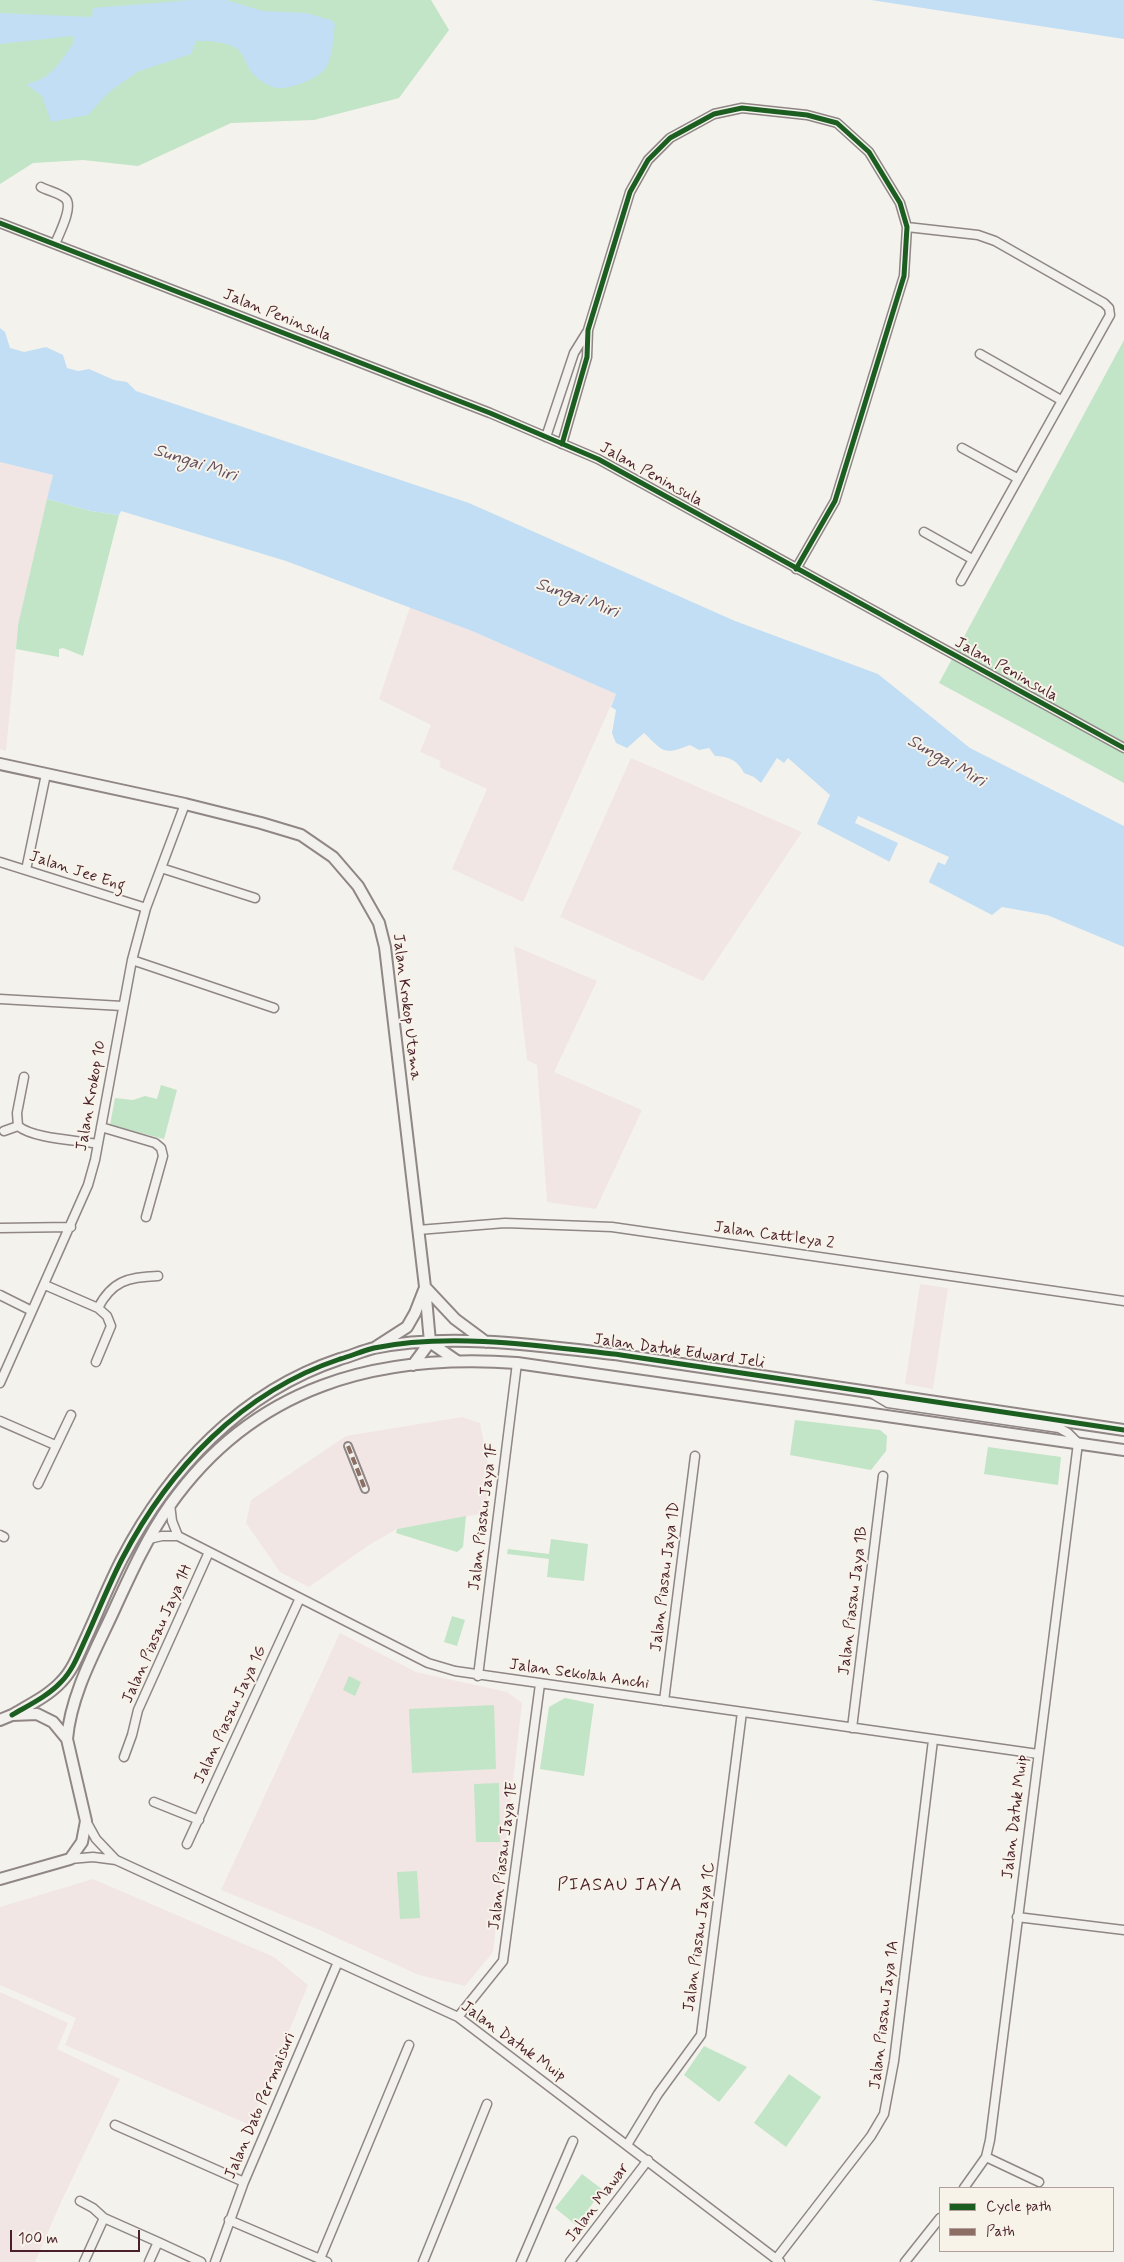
<!DOCTYPE html>
<style>
body{margin:0}
#map{position:relative;width:1124px;height:2262px;overflow:hidden;background:#f4f2ec;font-family:Mynerve,sans-serif}
canvas{display:block}
.legend{position:absolute;left:939px;top:2187px;width:175px;height:65px;box-sizing:border-box;background:#f7f3e8;border:1px solid #b29e9c;margin:0;padding:6px 9px;list-style:none;font-size:15px;color:#4a1f2b}
.legend li{display:flex;align-items:center;gap:10px;height:25px}
.legend b{width:25px;border:1px solid #b29e9c}
.scale{position:absolute;left:10px;top:2230px;width:130px;height:22px;box-sizing:border-box;border:2px solid #4a1f2b;border-top:0;padding-left:6px;font-size:15px;line-height:18px;white-space:nowrap;color:#4a1f2b;-webkit-text-stroke:4px #f7f3e8;paint-order:stroke}
</style>
<div id="map">
<canvas width="1124" height="2262"></canvas>
<ul class="legend">
<li><b style="height:6px;background:#1b5e20"></b>Cycle path</li>
<li><b style="height:6px;background:#8d6e63"></b>Path</li>
</ul>
<div class="scale">100 m</div>
</div>
<script>
const context = document.querySelector('canvas').getContext('2d');
context.lineJoin = 'round';
function paint(path, color) {
  context.fillStyle = color;
  context.fill(path, 'evenodd');
}
function stroke(path, color, width, dash) {
  context.strokeStyle = color;
  context.lineWidth = width;
  context.lineCap = dash ? 'butt' : 'round';
  context.setLineDash(dash || []);
  context.stroke(path);
}
function drawText(font, color, halo, rows, align = 'center') {
  context.font = font + ' Mynerve,sans-serif';
  context.lineWidth = 4;
  context.setLineDash([]);
  context.textBaseline = 'middle';
  context.strokeStyle = halo;
  context.fillStyle = color;
  for (const [text, x, y, turn = 0] of rows) {
    context.save();
    context.translate(x, y);
    context.rotate((+turn || 0) * Math.PI / 180);
    context.textAlign = isNaN(turn) ? turn : align;
    if (halo) context.strokeText(text, 0, 0);
    context.fillText(text, 0, 0);
    context.restore();
  }
}
paint(new Path2D(`
 M0 462 53 475 18 625 6 751 0 749Z
 M410 607 472 631 616 694 523 902 452 869 487 789 439 767 441 761 420 752 431 725 379 699Z
 M631 758 802 832 703 981 560 917Z
 M514 946 597 981 554 1072 642 1110 596 1209 547 1202 537 1065 527 1060Z
 M920 1284 948 1288 933 1389 905 1384Z
 M462 1417 480 1423 490 1474 485 1513 397 1529 369 1545 309 1587 280 1572 246 1523 251 1500 346 1436Z
 M340 1633 416 1672 507 1692 522 1703 493 1952 465 1986 419 1975 317 1929 221 1890Z
 M93 1879 274 1957 308 1985 250 2125 65 2045 76 2018 0 1985V1907Z
 M0 1992 68 2023 57 2049 120 2079 61 2202 35 2262H0Z`), '#f1e6e4');
paint(new Path2D(`
 M0 0H431L449 30 399 98 314 120 231 123 138 166 83 160 33 163 0 184Z
 M1124 340V783L939 683Z
 M47 499 91 511 119 515 83 656 63 648 59 649V657L16 649 18 625Z
 M161 1085 177 1090 164 1139 110 1125 115 1098 133 1100 145 1096 157 1099Z
 M795 1420 880 1430 887 1436 886 1451 871 1470 790 1455Z
 M988 1447 1061 1457 1058 1485 984 1474Z
 M466 1516 463 1547 457 1552 396 1533 397 1529Z
 M551 1539 588 1544 584 1581 547 1577 549 1559 507 1554 508 1549 549 1554Z
 M452 1616 465 1620 457 1646 444 1642Z
 M349 1676 361 1682 355 1696 343 1690Z
 M565 1698 594 1704 584 1776 540 1769 549 1707Z
 M494 1705 496 1769 412 1773 409 1709Z
 M499 1783 500 1842H476L474 1784Z
 M417 1871 420 1918 400 1919 397 1872Z
 M704 2046 747 2067 719 2102 684 2075Z
 M789 2074 821 2097 786 2147 754 2123Z
 M582 2174 603 2190 576 2225 555 2208Z`), '#c1e5c6');
paint(new Path2D(`
 M191 0H226L263 11 306 13 331 20 335 24C333 38 333 53 327 66 321 78 290 90 276 88 268 86 259 80 253 74 245 66 245 52 234 47 222 41 209 41 196 41L191 54 137 72 108 93 88 115 51 122 42 96 26 84C51 80 60 62 74 42L73 36 0 44V13L92 17 93 8Z
 M871 0H1124V39Z
 M0 328 5 332 10 348 24 352 46 347 63 355 67 368 78 371 89 369 114 380 127 382 136 391 469 503 735 621 878 674 970 748 1124 826V947L1047 915 1002 907 992 915 817 824 830 795 788 758 784 763 777 758 761 783 754 777 744 773C738 761 729 756 715 756L709 748 699 750 690 745C663 756 663 751 644 733L627 748 616 743 612 733 616 710 611 707 616 694 472 631 286 561 121 511 119 515 91 511 47 499 53 475 0 462Z`), '#c2def4');
paint(new Path2D(`
 M858 816 949 857 945 865 938 862 927 886 888 865 898 843 855 823Z`), '#f4f2ec');
const pedestrian = new Path2D(`
 M348 1446 365 1489`);
const minor = new Path2D(`
 M41 187C48 191 60 193 66 199 73 208 59 234 55 244
 M0 223 490 413 598 459 1124 748
 M907 227 978 235 995 241 1104 303 1109 308 1110 315 961 581
 M980 354 1061 400
 M546 437 574 353 587 332
 M562 444 587 357 588 330 630 192 648 160 670 138 714 114 742 108 807 115 837 123 869 152 900 203 907 227 904 276 835 501 796 569
 M962 448 1017 478
 M924 532 972 559
 M0 862 146 908
 M161 868 255 898
 M26 870 46 774
 M132 960 274 1008
 M0 999 122 1006
 M24 1077 17 1113 18 1126C34 1139 77 1140 98 1144
 M101 1127 155 1143 161 1148 163 1156 146 1217
 M4 1131 18 1126
 M0 1228 71 1227
 M418 1230 505 1223 612 1227 1124 1301
 M45 1285 98 1308C112 1281 128 1277 158 1276
 M0 1295 32 1311
 M96 1362 111 1326 107 1316 98 1308
 M0 1383 88 1185 95 1160 132 960 146 908 185 804
 M873 1394 888 1403 1059 1428 1068 1433 1078 1443 990 2140 986 2157 964 2188
 M0 1421 55 1445
 M38 1484 71 1415
 M170 1504 172 1521 178 1536 428 1663 455 1671 1038 1754
 M0 1535 4 1537
 M149 1539 162 1536H178
 M478 1676 517 1363
 M664 1701 695 1456
 M852 1728 883 1476
 M124 1757 132 1735 138 1710 209 1552
 M154 1802 199 1820
 M86 1821 96 1839 116 1860
 M187 1844 300 1598
 M70 1859 93 1857 116 1860 458 2017 780 2262
 M1017 1917 1124 1930
 M458 2017 503 1961 540 1684
 M115 2125 244 2182
 M627 2145 658 2094 701 2035 742 1712
 M986 2157 1039 2182
 M80 2201 93 2208 104 2218
 M229 2220 327 2262
 M320 2259 409 2045
 M776 2259 871 2136 884 2114 894 2061 933 1740
 M84 2262 104 2218 158 2242
 M149 2262 158 2242 201 2262
 M215 2262 244 2182 338 1962
 M423 2262 487 2104
 M521 2262 573 2141
 M570 2262 648 2160
 M905 2262 940 2218`);
const tertiary = new Path2D(`
 M0 764 185 804 261 823 301 835 333 857 358 886 379 923 385 947 425 1287 430 1342
 M425 1287 455 1319 486 1342
 M431 1343 457 1361
 M376 1347 407 1327 415 1313 424 1290
 M413 1365 430 1342
 M12 1715C29 1705 48 1696 61 1682 73 1670 79 1653 86 1638 98 1612 109 1584 122 1559 169 1469 241 1392 340 1359 351 1356 362 1351 374 1348 450 1332 543 1346 621 1355L1124 1430
 M0 1720 12 1715 37 1714 53 1722 67 1739 86 1821 82 1842 70 1859 0 1879
 M67 1739C71 1693 96 1650 115 1608 131 1573 148 1536 170 1505 254 1386 377 1353 517 1363L1124 1450`);
stroke(pedestrian, '#8f8685', 10);
stroke(minor, '#8f8685', 11);
stroke(tertiary, '#8f8685', 14);
stroke(pedestrian, '#f2f1ed', 6);
stroke(minor, '#f2f1ed', 8);
stroke(tertiary, '#f2f1ed', 10);
stroke(new Path2D(`
 M348 1446 365 1489`), '#8d6e63', 4, [8, 4]);
stroke(new Path2D(`
 M0 223 490 413 598 459 1124 748
 M562 444 587 357 588 330 630 192 648 160 670 138 714 114 742 108 807 115 837 123 869 152 900 203 907 227 904 276 835 501 796 569
 M12 1715C29 1705 48 1696 61 1682 73 1670 79 1653 86 1638 98 1612 109 1584 122 1559 169 1469 241 1392 340 1359 351 1356 362 1351 374 1348 450 1332 543 1346 621 1355L1124 1430`), '#1b5e20', 5);
drawText('16px', '#4a1f2b', '#f7f3e8', [
 ["Jalan Peninsula",277,316,22],
 ["Jalan Peninsula",651,475,29],
 ["Jalan Peninsula",1006,670,29],
 ["Jalan Jee Eng",77,872,18],
 ["Jalan Krokop Utama",406,1007,83],
 ["Jalan Krokop 10",92,1096,-80],
 ["Jalan Cattleya 2",774,1236,8],
 ["Jalan Datuk Edward Jeli",679,1352,8],
 ["Jalan Piasau Jaya 1F",484,1517,-83],
 ["Jalan Piasau Jaya 1D",666,1577,-83],
 ["Jalan Piasau Jaya 1B",854,1601,-83],
 ["Jalan Piasau Jaya 1H",158,1634,-66],
 ["Jalan Sekolah Anchi",579,1675,8],
 ["Jalan Piasau Jaya 1G",231,1715,-65],
 ["Jalan Datuk Muip",1016,1817,-83],
 ["Jalan Piasau Jaya 1E",504,1856,-83],
 ["Jalan Piasau Jaya 1C",700,1937,-82],
 ["Jalan Piasau Jaya 1A",885,2015,-83],
 ["Jalan Datuk Muip",513,2042,36],
 ["Jalan Dato Permaisuri",261,2106,-67],
 ["Jalan Mawar",598,2203,-53]
]);
drawText('italic 18px', '#624d5e', '#f7f3e8', [
 ["Sungai Miri",195,464,18],
 ["Sungai Miri",577,599,20],
 ["Sungai Miri",946,762,30]
]);
context.letterSpacing = '1px';
drawText('18px', '#4a1f2b', '#f7f3e8', [
 ["PIASAU JAYA",620,1886]
]);
context.letterSpacing = '0px';
</script>
